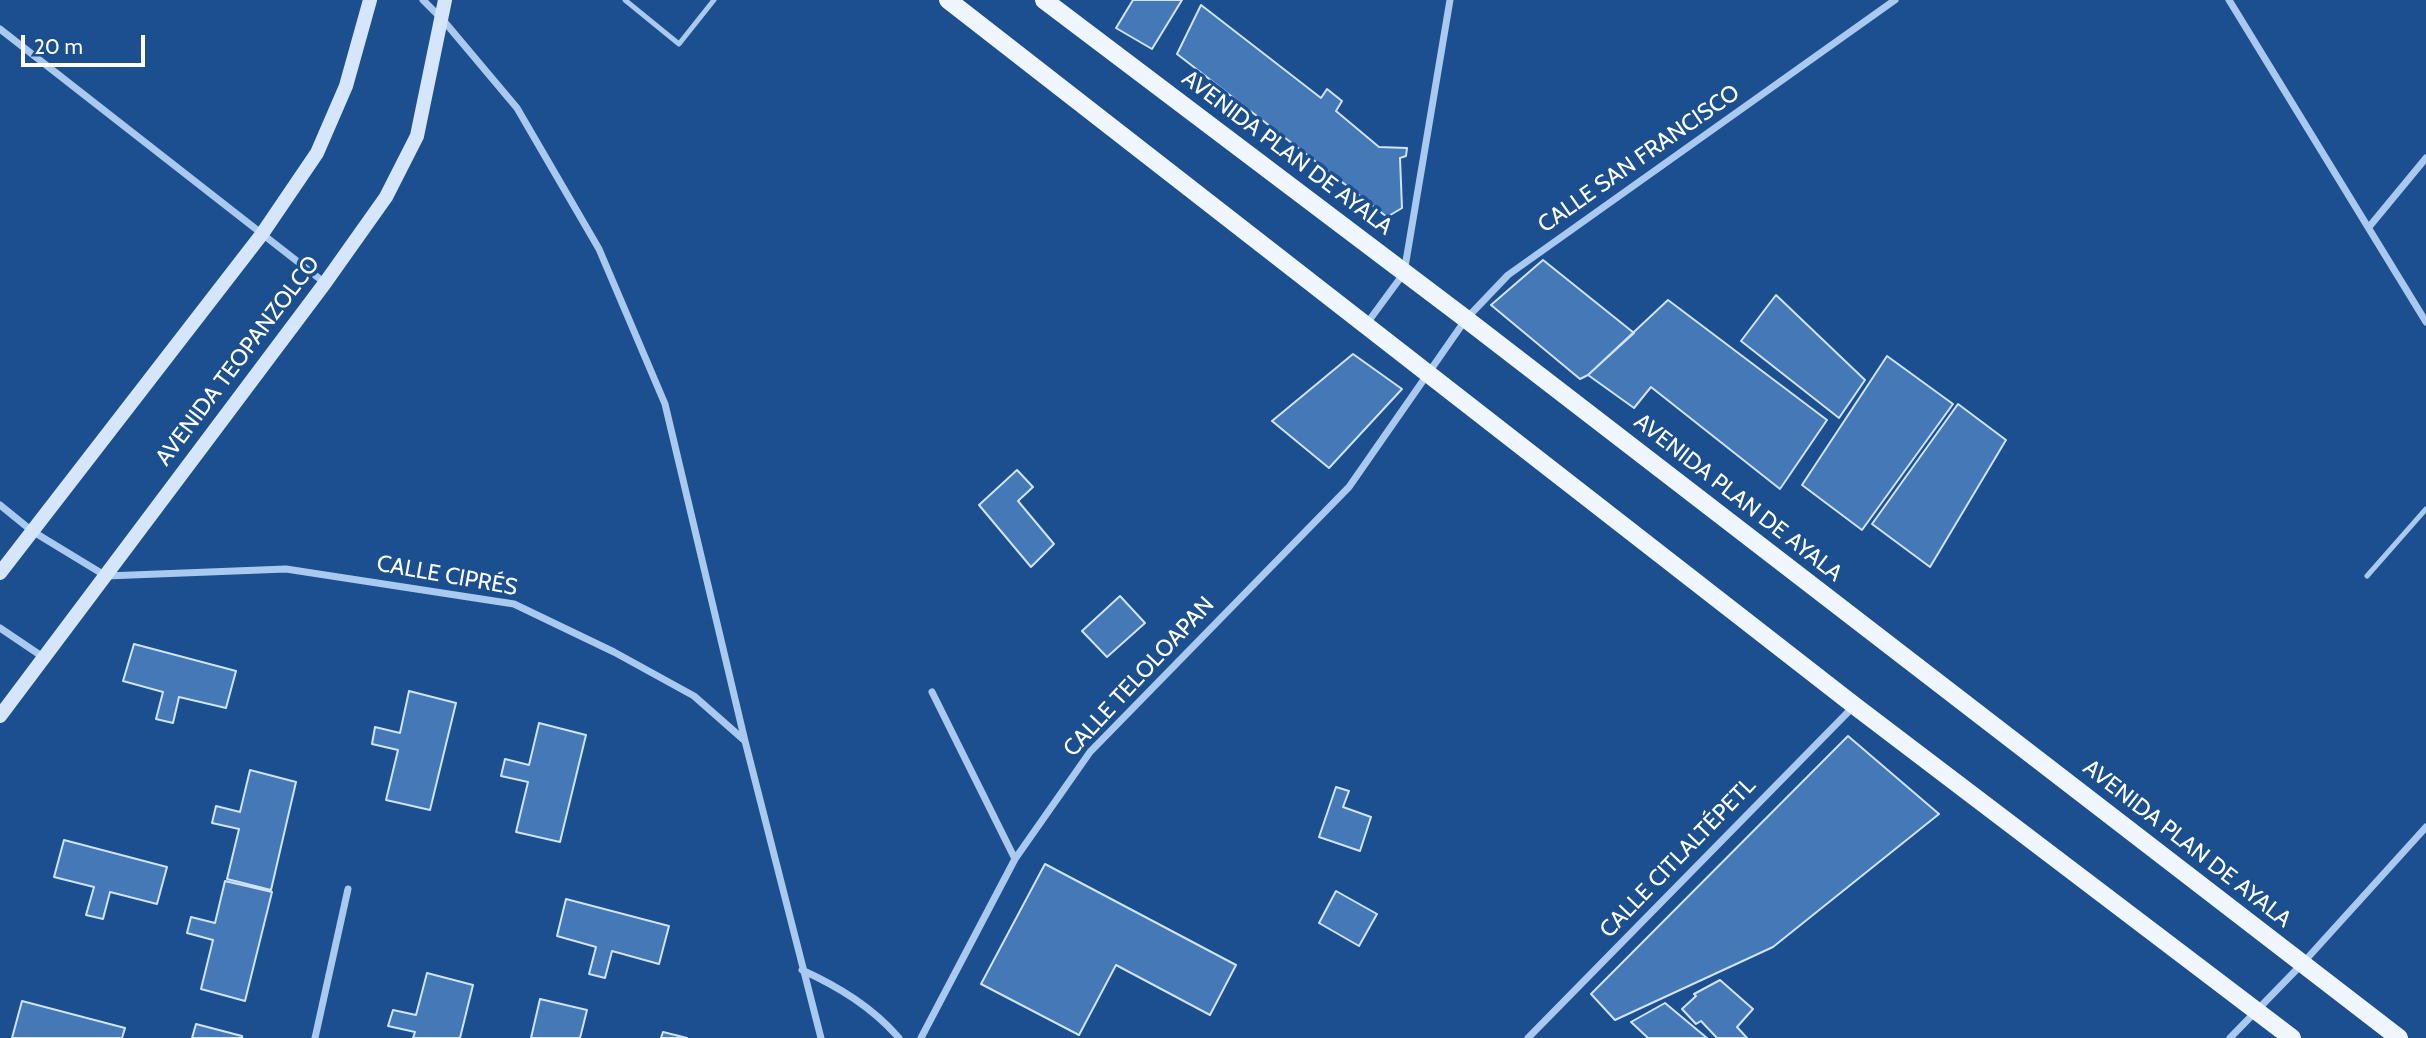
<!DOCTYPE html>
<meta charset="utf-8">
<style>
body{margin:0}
#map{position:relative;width:2426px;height:1038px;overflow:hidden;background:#1b4f8f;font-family:Cabin,sans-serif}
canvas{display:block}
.scale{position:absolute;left:21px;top:35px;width:124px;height:32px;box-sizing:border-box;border:4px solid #fff;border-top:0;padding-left:9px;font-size:21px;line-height:24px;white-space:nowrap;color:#fff;-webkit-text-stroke:5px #1b4f8f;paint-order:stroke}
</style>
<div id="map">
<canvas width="2426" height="1038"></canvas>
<div class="scale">20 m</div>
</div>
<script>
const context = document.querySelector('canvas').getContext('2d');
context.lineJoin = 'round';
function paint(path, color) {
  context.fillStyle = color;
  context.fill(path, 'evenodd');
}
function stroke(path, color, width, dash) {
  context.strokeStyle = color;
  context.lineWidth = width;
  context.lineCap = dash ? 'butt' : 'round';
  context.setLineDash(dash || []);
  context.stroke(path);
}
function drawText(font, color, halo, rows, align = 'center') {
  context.font = font + ' Cabin,sans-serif';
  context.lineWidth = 7;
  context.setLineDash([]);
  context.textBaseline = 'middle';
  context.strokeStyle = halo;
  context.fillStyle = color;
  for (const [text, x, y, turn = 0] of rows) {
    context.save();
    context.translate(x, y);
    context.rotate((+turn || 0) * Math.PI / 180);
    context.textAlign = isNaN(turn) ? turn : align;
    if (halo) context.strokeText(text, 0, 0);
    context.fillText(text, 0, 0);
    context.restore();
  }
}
const building = new Path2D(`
 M1133 0H1182L1152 49 1116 28Z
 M1201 5 1321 98 1327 89 1342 101 1336 111 1379 147 1407 148 1406 156 1400 158 1402 208 1387 217 1177 54Z
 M1543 260 1634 333 1588 375 1580 379 1491 305Z
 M1776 295 1865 380 1839 418 1741 341Z
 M1668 300 1827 420 1780 489 1651 387 1634 408 1588 375Z
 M1353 354 1402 389 1329 468 1272 421Z
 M1887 356 1953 404 1862 530 1802 485Z
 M1958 404 2006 440 1930 567 1872 524Z
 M1017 470 1033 487 1018 501 1054 544 1031 567 979 505Z
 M1120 596 1145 623 1107 657 1082 631Z
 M134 644 236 671 226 708 179 697 173 723 156 719 163 692 123 681Z
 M409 691 456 703 430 810 386 800 398 750 372 744 375 727 400 733Z
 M539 723 586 735 560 842 516 832 528 782 501 776 505 759 529 765Z
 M1848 736 1939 814 1773 947 1615 1020 1591 994Z
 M250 770 296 782 271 890 227 879 239 829 212 823 216 806 240 812Z
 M1336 787 1349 791 1343 807 1371 817 1360 851 1319 837Z
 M64 840 167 867 157 904 110 892 103 919 86 915 94 887 54 877Z
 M1045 864 1236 965 1210 1015 1116 965 1079 1035 981 984Z
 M225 881 272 892 245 1001 201 989 213 940 187 933 191 917 215 923Z
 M1336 891 1377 914 1359 946 1319 923Z
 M566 899 669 926 659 964 612 951 605 978 589 974 596 947 557 936Z
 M427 973 473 985 460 1038H413L415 1032 388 1026 393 1010 416 1015Z
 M1720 980 1753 1009 1737 1027 1747 1038H1717L1701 1021 1696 1024 1682 1009 1696 996 1694 994Z
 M540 999 587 1010 580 1038H531Z
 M22 1001 125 1028 122 1038H12Z
 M1665 1003 1707 1038H1648L1631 1022Z
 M196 1024 242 1036V1038H192Z
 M663 1032 687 1038H661Z`);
paint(building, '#4478b7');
stroke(building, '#cfe3fa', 2);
stroke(new Path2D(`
 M625 0 679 44 714 0
 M2367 576 2426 509`), '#a9c9ee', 5);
stroke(new Path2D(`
 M423 0 443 20 517 108 599 249 665 404 745 741 821 1038
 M2229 0 2426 322
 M0 29 325 283
 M2369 227 2426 158
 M1365 326 1404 273 1450 0
 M0 505 32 531 106 576 286 569 514 604 614 652 694 696 744 740
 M0 628 43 657
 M932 692 1015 859
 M802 970C839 987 872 1007 899 1038
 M315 1038 348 889
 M921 1038 1015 859 1090 752 1349 487 1466 319 1508 275 1895 0
 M1528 1038 1854 706
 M2230 1038 2302 964 2426 827`), '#a9c9ee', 7);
stroke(new Path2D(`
 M0 573 262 234 317 153 346 86 370 0
 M0 716 325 283 386 197 417 136 445 0`), '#d6e6fa', 14);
stroke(new Path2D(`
 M948 0 1855 706 2292 1038
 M1044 0 1466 319 2399 1038`), '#f0f6ff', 18);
drawText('23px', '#fff', '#1b4f8f', [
 ["AVENIDA PLAN DE AYALA",1287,153,37],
 ["CALLE SAN FRANCISCO",1639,159,-35],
 ["AVENIDA TEOPANZOLCO",238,361,-53],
 ["AVENIDA PLAN DE AYALA",1738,498,38],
 ["CALLE CIPRÉS",447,576,10],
 ["CALLE TELOLOAPAN",1139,677,-47],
 ["AVENIDA PLAN DE AYALA",2187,844,38],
 ["CALLE CITLALTÉPETL",1678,858,-46]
]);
</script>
